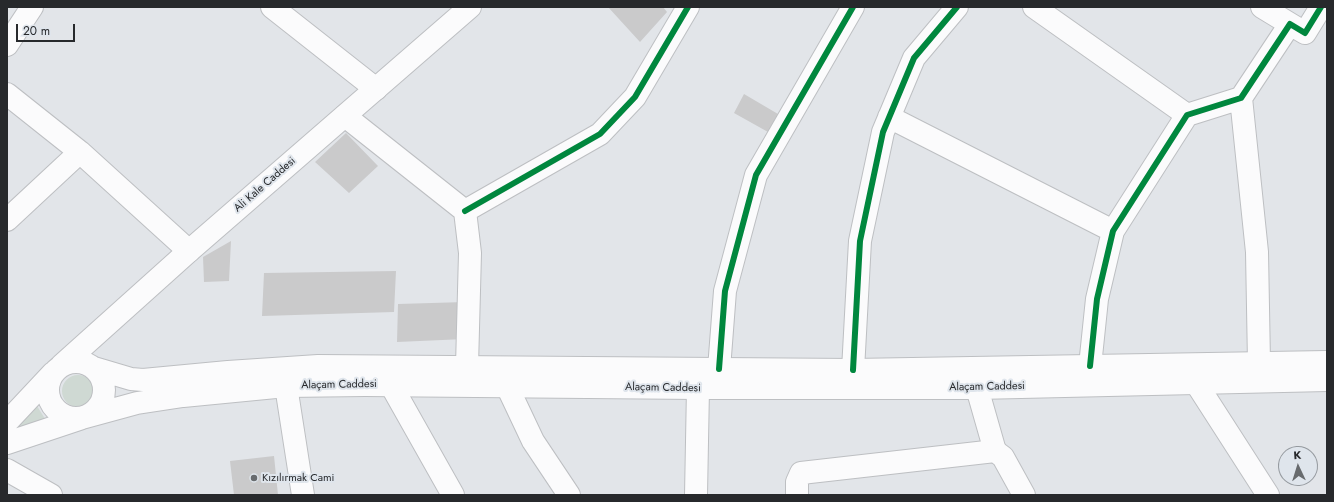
<!DOCTYPE html>
<meta charset="utf-8">
<style>
body{margin:0}
#map{position:relative;width:1334px;height:502px;overflow:hidden;background:#e2e5e9;font-family:Jost,sans-serif}
canvas{display:block}
.frame{position:absolute;inset:0;border:8px solid #27292c;pointer-events:none}
.north{position:absolute;left:1278px;top:446px;width:40px;height:40px;box-sizing:border-box;background:#dfe5ec;border:1px solid #959a9f;border-radius:50%;rotate:356deg;font-size:11px;font-weight:700;line-height:16px;text-align:center;color:#27292c}
.north::after{content:'';display:block;margin:auto;width:14px;height:18px;background:#686b6e;clip-path:polygon(50% 0,100% 100%,50% 72%,0 100%)}
.scale{position:absolute;left:16px;top:24px;width:59px;height:18px;box-sizing:border-box;border:2px solid #27292c;border-top:0;padding-left:5px;font-size:12px;line-height:14px;white-space:nowrap;color:#27292c;-webkit-text-stroke:3px #dfe5ec;paint-order:stroke}
</style>
<div id="map">
<canvas width="1334" height="502"></canvas>
<div class="frame"></div>
<div class="north">K</div>
<div class="scale">20 m</div>
</div>
<script>
const context = document.querySelector('canvas').getContext('2d');
context.lineJoin = 'round';
function paint(path, color) {
  context.fillStyle = color;
  context.fill(path, 'evenodd');
}
function stroke(path, color, width, dash) {
  context.strokeStyle = color;
  context.lineWidth = width;
  context.lineCap = dash ? 'butt' : 'round';
  context.setLineDash(dash || []);
  context.stroke(path);
}
function drawText(font, color, halo, rows, align = 'center') {
  context.font = font + ' Jost,sans-serif';
  context.lineWidth = 4;
  context.setLineDash([]);
  context.textBaseline = 'middle';
  context.strokeStyle = halo;
  context.fillStyle = color;
  for (const [text, x, y, turn = 0] of rows) {
    context.save();
    context.translate(x, y);
    context.rotate((+turn || 0) * Math.PI / 180);
    context.textAlign = isNaN(turn) ? turn : align;
    if (halo) context.strokeText(text, 0, 0);
    context.fillText(text, 0, 0);
    context.restore();
  }
}
paint(new Path2D(`
 M62 391a16 16 0 1 1 32 0a16 16 0 1 1-32 0Z
 M37 406 47 422 8 434Z`), '#cfd9d3');
paint(new Path2D(`
 M608 7H663L667 12 640 42Z
 M744 94 778 114 768 132 734 113Z
 M346 133 378 166 349 193 315 162Z
 M231 241 229 281 204 282 203 257Z
 M396 271 394 312 262 316 264 273Z
 M465 302V339L397 342 398 304Z
 M274 456 278 495H234L230 461Z`), '#cacacb');
const street = new Path2D(`
 M272 7 376 89
 M1034 7 1187 115
 M1262 7 1290 24
 M7 45 32 7
 M7 94 80 152 189 251
 M1241 98 1257 252 1259 363
 M345 116 465 211 470 253 467 366
 M889 117 1113 231
 M465 211 600 134 635 97 688 7
 M7 220 80 152
 M1090 366 1097 299 1113 231 1187 115 1241 98 1290 24 1305 33 1321 7
 M719 369 725 291 756 175 853 7
 M853 370 860 241 883 132 914 58 957 7
 M1196 383 1268 495
 M391 385 453 495
 M286 386 303 495
 M507 386 533 441 569 495
 M7 470 51 495
 M696 495 698 388
 M797 495V482L801 473 995 451 1003 457 1024 495`);
const secondary = new Path2D(`
 M48 390a28 28 0 1 1 56 0a28 28 0 1 1-56 0Z
 M62 365 189 251 470 7
 M94 368 131 379 143 380 228 372 318 366 853 370 1327 362
 M976 375 977 388 995 451
 M7 422 53 373
 M7 443 82 418 137 403 183 396 286 386 365 385 698 388H977L1327 380`);
stroke(street, '#bdbfc2', 24);
stroke(secondary, '#bdbfc2', 24);
stroke(street, '#fbfbfc', 22);
stroke(secondary, '#fbfbfc', 22);
stroke(new Path2D(`
 M465 211 600 134 635 97 688 7
 M1090 366 1097 299 1113 231 1187 115 1241 98 1290 24 1305 33 1321 7
 M719 369 725 291 756 175 853 7
 M853 370 860 241 883 132 914 58 957 7`), '#00873e', 6);
for (const [x, y, r, color] of [
 [254,478,4,"#686b6e"]
]) {
  const dot = new Path2D();
  dot.arc(x, y, r, 0, 2 * Math.PI);
  context.fillStyle = color;
  context.fill(dot);
  stroke(dot, '#dfe5ec', 1.5);
}
drawText('11px', '#27292c', '#dfe5ec', [
 ["Ali Kale Caddesi",265,185,-41],
 ["Alaçam Caddesi",339,385,-1],
 ["Alaçam Caddesi",987,387,-1],
 ["Alaçam Caddesi",663,388,1]
]);
drawText('11px', '#27292c', '#dfe5ec', [
 ["Kızılırmak Cami",262,478]
], 'left');
</script>
